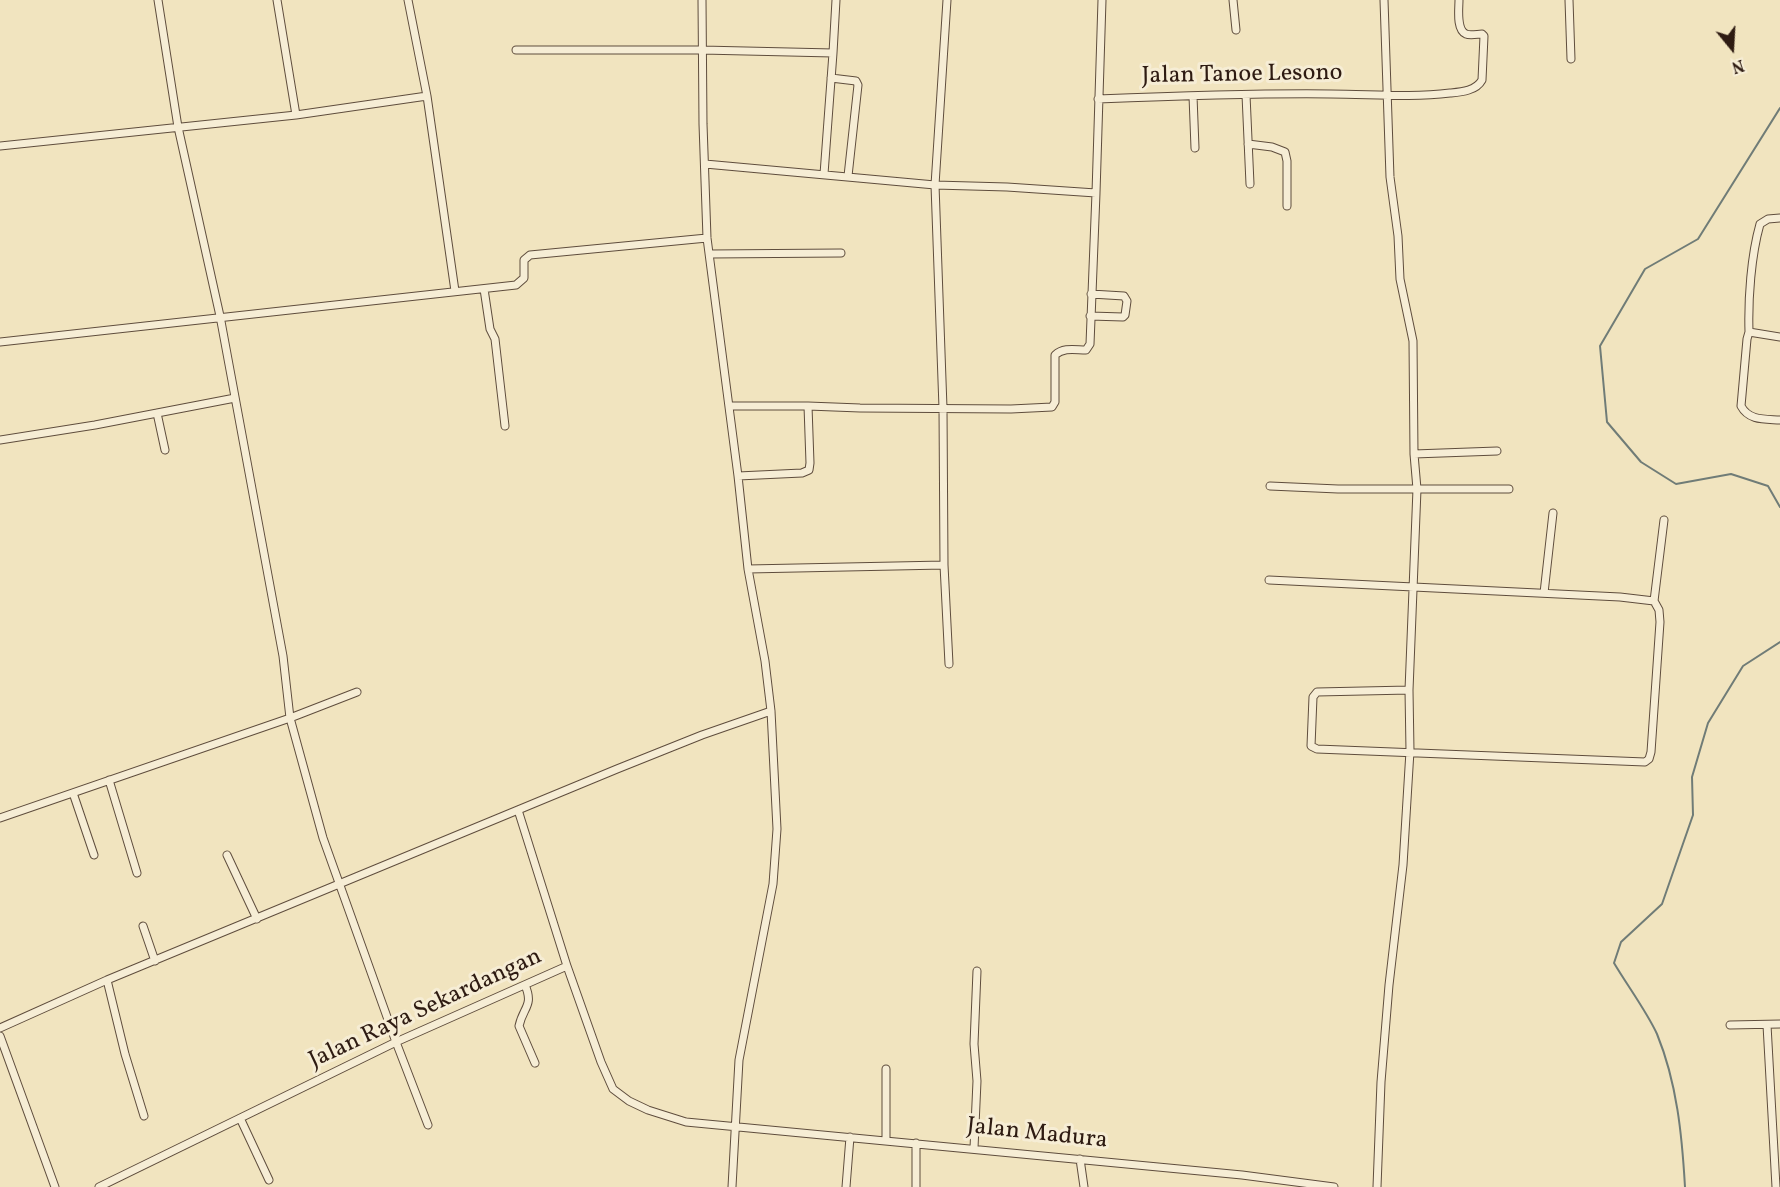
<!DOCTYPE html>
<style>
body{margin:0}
#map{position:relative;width:1780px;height:1187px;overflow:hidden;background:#f1e4bf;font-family:Vollkorn,serif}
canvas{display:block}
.north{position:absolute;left:1702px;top:18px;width:60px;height:60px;-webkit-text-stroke:4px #f6edd5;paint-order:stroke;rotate:162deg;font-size:16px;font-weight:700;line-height:24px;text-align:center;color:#2e1b12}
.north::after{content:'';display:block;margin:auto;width:21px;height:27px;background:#2e1b12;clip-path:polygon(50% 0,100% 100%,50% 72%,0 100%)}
</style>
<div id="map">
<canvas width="1780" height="1187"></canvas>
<div class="north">N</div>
</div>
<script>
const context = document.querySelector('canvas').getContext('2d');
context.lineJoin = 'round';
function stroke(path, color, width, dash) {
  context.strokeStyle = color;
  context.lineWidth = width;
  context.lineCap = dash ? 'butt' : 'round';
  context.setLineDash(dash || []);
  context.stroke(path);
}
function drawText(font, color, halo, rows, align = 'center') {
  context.font = font + ' Vollkorn,serif';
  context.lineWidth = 6;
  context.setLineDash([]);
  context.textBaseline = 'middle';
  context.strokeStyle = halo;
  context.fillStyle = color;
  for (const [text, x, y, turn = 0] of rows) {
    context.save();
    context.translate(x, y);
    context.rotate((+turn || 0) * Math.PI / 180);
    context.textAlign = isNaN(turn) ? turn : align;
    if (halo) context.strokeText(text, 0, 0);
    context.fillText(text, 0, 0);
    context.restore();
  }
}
stroke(new Path2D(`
 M1780 108 1698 239 1645 269 1600 346 1607 422 1641 462 1676 484 1731 474 1768 486 1780 507
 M1685 1187C1682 1135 1677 1083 1657 1034 1647 1012 1627 985 1614 963L1621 942 1662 904 1693 815 1692 777 1708 723 1743 666 1780 642`), '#707c77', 2);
const minor = new Path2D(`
 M158 0 178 127 220 316 283 656 290 718 323 838 396 1042 428 1125
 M277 0 296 115
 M408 0 427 96 455 291
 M702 0 703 124 707 238 738 476 748 569 765 661 771 711 777 829 773 884 739 1060 732 1187
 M1233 0 1236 30
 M1569 0 1571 59
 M516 50H702L833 53 836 0
 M831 78 856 81 858 85 848 176
 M1246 95 1250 184
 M1193 96 1195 148
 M1098 99C1175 96 1253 93 1331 94 1370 94 1410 98 1450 93 1461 92 1476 91 1482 80L1484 36 1482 34C1478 34 1470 36 1466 34 1456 30 1459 9 1459 0
 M1248 144 1272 147 1285 152 1287 161V206
 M0 146 296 115 427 96
 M705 164 935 185 1007 187 1096 193 1102 0
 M824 174 833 53
 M1780 218 1768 219 1760 224C1751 256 1748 299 1749 332L1780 337
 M710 254 841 253
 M484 289 490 329 495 339 505 426
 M1090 316 1123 317 1125 315 1127 301 1124 296 1091 294
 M1749 332 1747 339 1741 406C1749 421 1765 419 1780 420
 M0 342 516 285 524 278V260L530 255 707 238
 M729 406H808L860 408 1011 409 1052 407 1055 402V355C1064 347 1075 350 1086 350L1090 344 1096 193
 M157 413 165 450
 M0 440 95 425 235 398
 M1414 454 1497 451
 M738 476 802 473 809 470 810 463 808 406
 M1270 486 1338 489H1509
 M944 565 949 664
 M748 569 944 565 943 408 935 185 947 0
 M1269 580 1620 597 1654 601 1659 610 1660 622 1651 752 1649 759 1645 762 1317 749 1311 746 1313 697 1317 692 1409 690
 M1544 593 1553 513
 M1654 601 1664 520
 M109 780 137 873
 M73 793 94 855
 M518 810 567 966
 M0 818 290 718 357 692
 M227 855 257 919
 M143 926 155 961
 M107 980 125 1054 144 1116
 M525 985C534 1006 523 1007 519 1026L535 1063
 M1730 1025 1780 1024
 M1767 1025 1776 1187
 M0 1028 107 980 617 769 702 735 771 711
 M0 1036 55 1187
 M240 1118 269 1180
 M886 1141V1069
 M974 1148 977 1081 974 1044 977 971
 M1080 1159 1084 1187
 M99 1187 396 1042 567 966 601 1062 613 1089 629 1101 648 1110 686 1122 1242 1175 1334 1187
 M846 1187 850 1137
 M916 1187V1143
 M1377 1187 1381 1082 1389 985 1403 865 1410 751 1409 690 1417 489 1414 454 1413 341 1400 279 1398 236 1390 177 1384 0`);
stroke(minor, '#5f4d3d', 9);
stroke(minor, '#f6edd5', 7);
drawText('24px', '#2e1b12', '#f6edd5', [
 ["Jalan Tanoe Lesono",1242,76,-1],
 ["Jalan Raya Sekardangan",426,1010,-25],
 ["Jalan Madura",1037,1135,6]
]);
</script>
